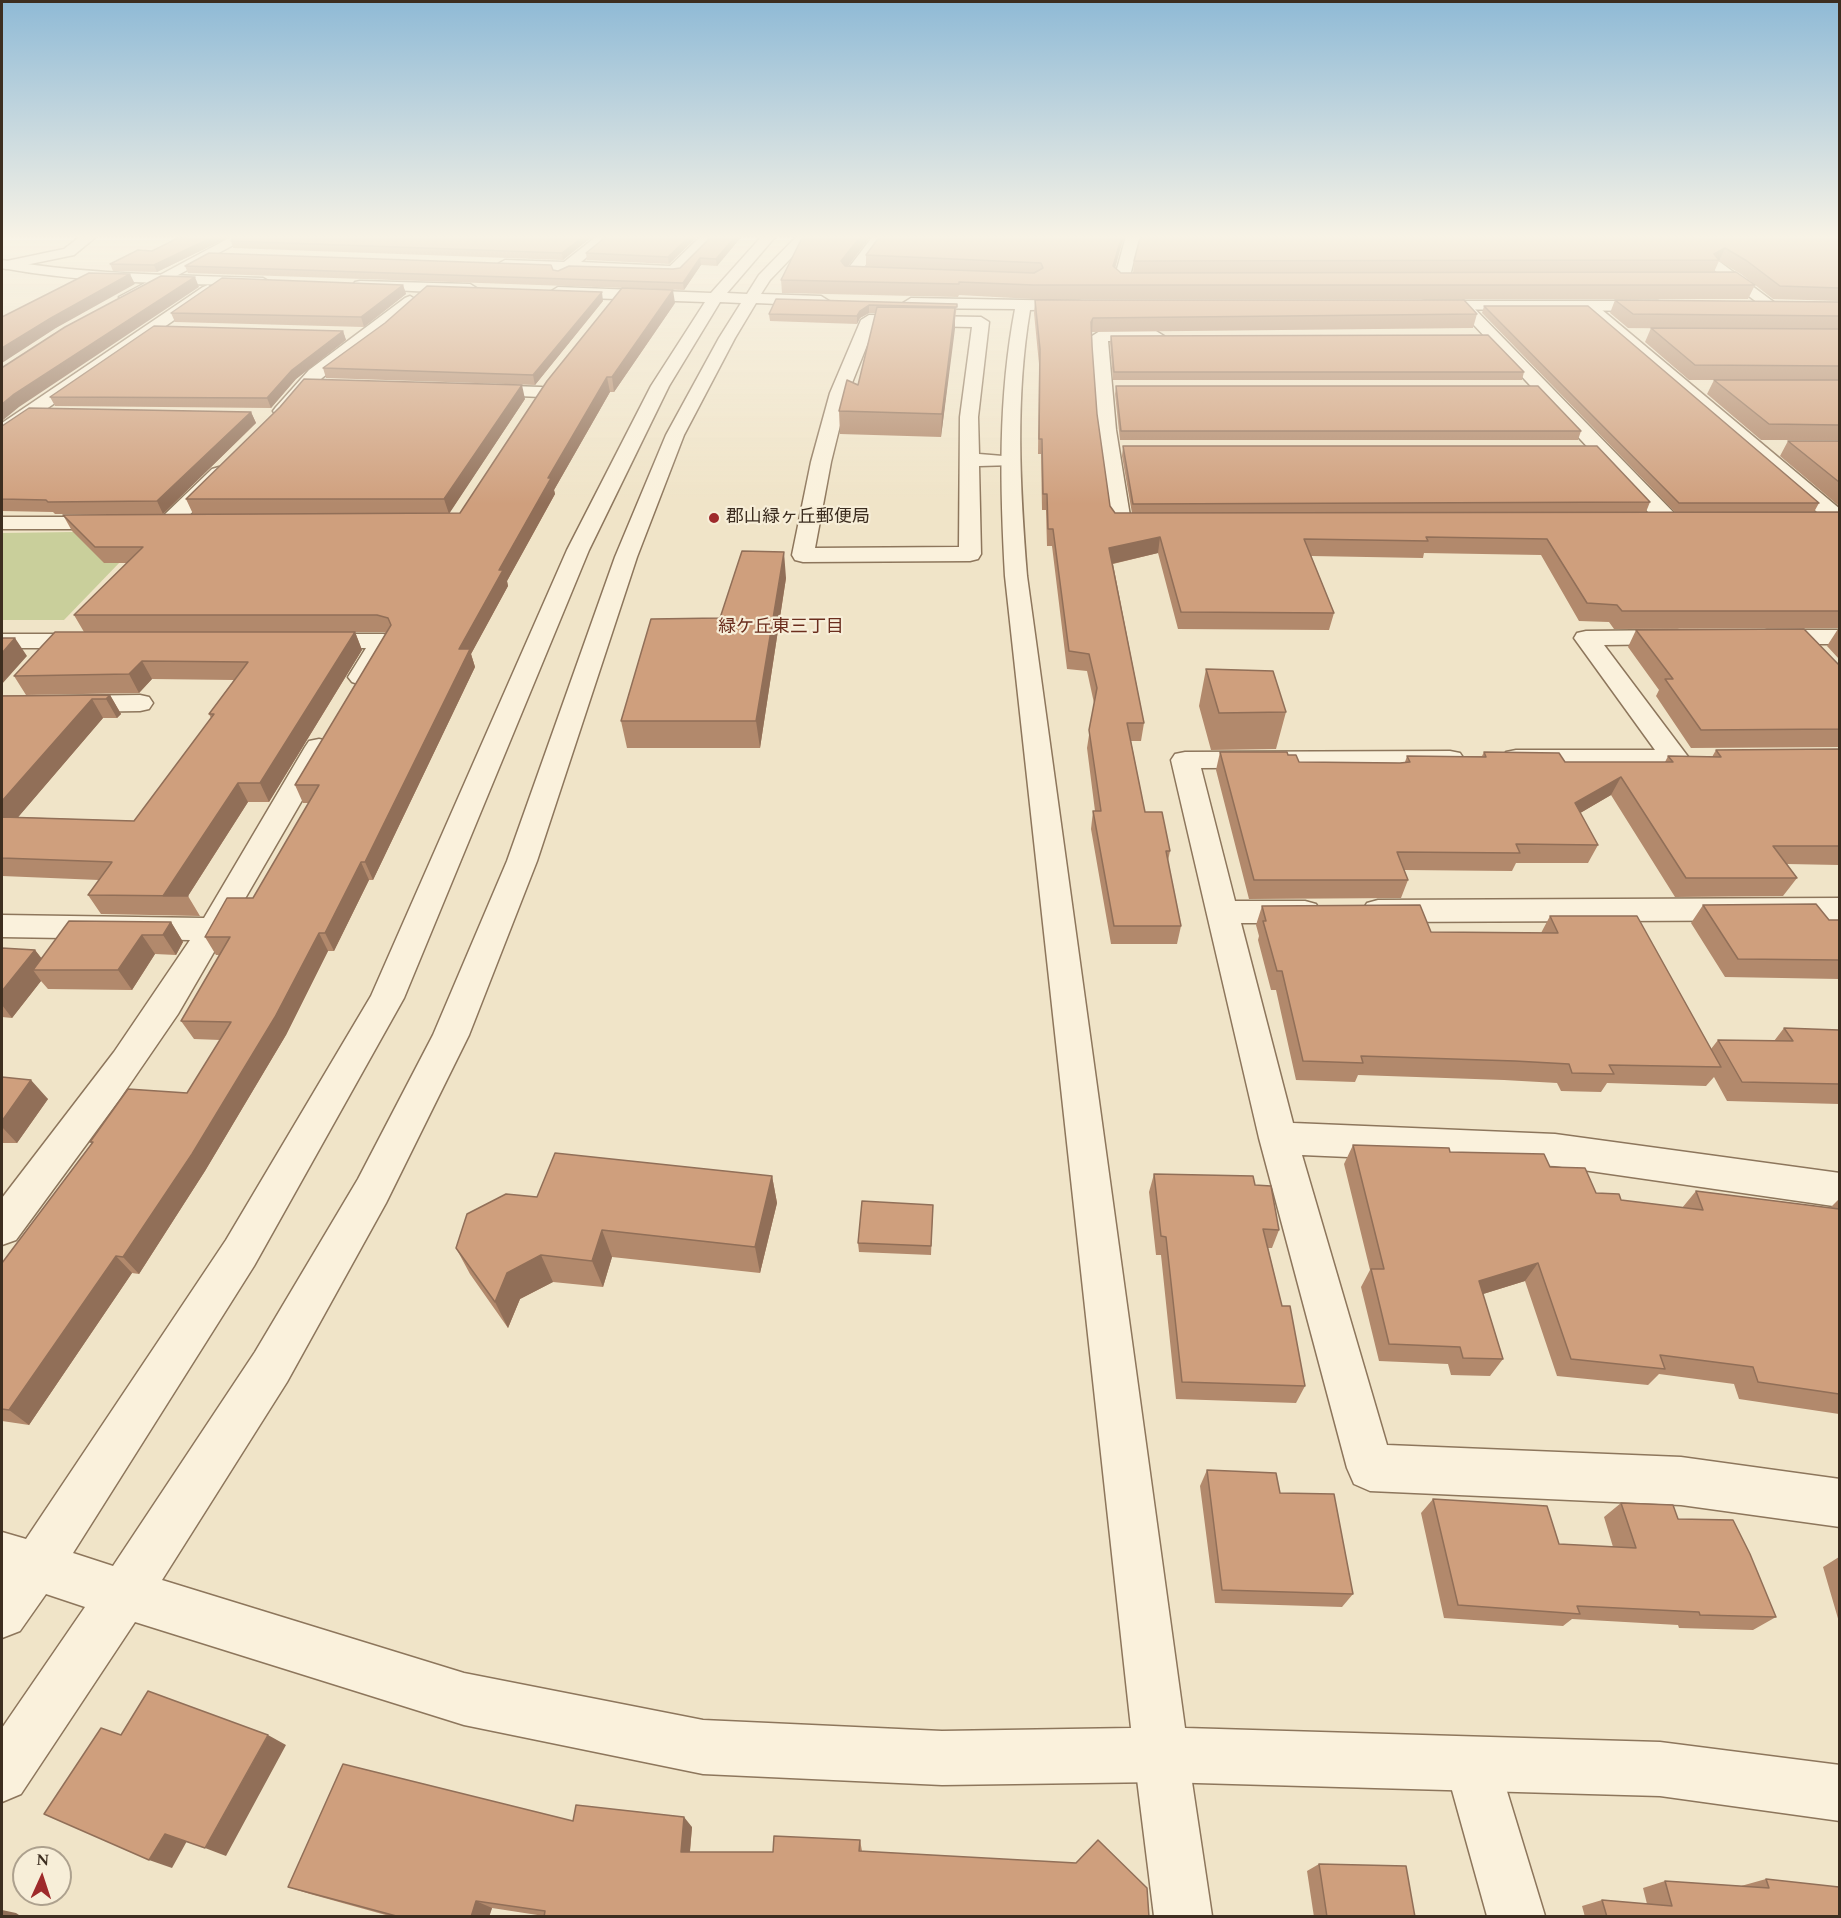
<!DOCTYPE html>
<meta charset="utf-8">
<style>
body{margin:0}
#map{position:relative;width:1841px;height:1918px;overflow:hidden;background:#f0e4c8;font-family:Spectral,serif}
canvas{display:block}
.frame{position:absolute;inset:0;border:3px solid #3d2e20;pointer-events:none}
.north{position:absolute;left:12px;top:1846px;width:60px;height:60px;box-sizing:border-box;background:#f7eed8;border:2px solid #ada18e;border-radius:50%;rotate:3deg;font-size:16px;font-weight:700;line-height:24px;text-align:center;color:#3d2e20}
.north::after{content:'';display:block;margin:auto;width:21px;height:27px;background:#9e2a2b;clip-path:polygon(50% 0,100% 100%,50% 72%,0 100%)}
</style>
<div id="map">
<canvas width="1841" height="1918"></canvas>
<div class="frame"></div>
<div class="north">N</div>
</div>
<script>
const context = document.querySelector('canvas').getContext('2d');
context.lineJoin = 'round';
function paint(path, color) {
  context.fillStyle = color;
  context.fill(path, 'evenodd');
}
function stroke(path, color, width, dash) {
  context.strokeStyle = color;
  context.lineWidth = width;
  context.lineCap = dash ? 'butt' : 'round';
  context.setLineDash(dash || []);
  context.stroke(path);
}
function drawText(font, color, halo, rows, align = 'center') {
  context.font = font + ' Spectral,"Noto Sans JP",serif';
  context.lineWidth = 4.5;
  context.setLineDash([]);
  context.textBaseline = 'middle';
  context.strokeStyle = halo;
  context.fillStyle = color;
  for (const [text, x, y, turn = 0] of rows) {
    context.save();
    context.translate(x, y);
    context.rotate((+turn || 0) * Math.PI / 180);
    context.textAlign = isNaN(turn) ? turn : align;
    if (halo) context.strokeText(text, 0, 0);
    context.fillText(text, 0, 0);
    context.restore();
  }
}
paint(new Path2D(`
 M150 531 64 620H2V533Z`), '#c9cf9b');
const minor = new Path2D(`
 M81 236H97L74 255 6 269 2 268V262L64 249Z
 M233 236H250L132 300 127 302 119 297Z
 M597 236H612L581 262 670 266 701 236H716L679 273 674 274 571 271 560 276 555 275 554 270 505 268 498 264 505 260 564 262Z
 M873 236H887L862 270 887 271 894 275 887 279 846 277 844 274Z
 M1126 236H1140L1130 276H1158L1165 280 1163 283H1116L1114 280Z
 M1669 236H1685L1779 306 1771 311 1766 309Z
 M410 296 418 301 415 304 322 378 288 415H276L273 411 276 407 309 370 405 298Z
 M1464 301 1469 303 1678 517 1681 522 1678 527 1670 528 1662 527 1459 309 1456 306 1459 303Z
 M1590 302 1595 304 1840 509V526L1832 525 1585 310 1582 307 1585 304Z
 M869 315 981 317 989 322 978 417 979 454 1015 457 1018 461 1015 465 979 466 981 554 978 559 970 561 803 562 795 560 792 555 811 462 830 393 861 320ZM875 325 972 327 960 417 959 547 815 548 831 462 848 393Z
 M1100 331H1156L1164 336 1156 341H1108L1116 430 1130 516 1165 517 1168 522 1165 527 1157 528 1113 527 1110 522C1100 460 1093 399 1092 336Z
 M479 385 541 387 547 388 550 392 547 396 541 397 473 394 470 390 473 386Z
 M219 467 226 469 229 473 226 477 177 528 169 529 161 528 158 523 161 518 212 469Z
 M2 517H111L119 518 122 523 119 528 111 529H2Z
 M1677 630 1686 632 1689 637 1686 642 1677 644 1604 645 1689 758 1685 764 1675 766H1516L1506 764 1502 758 1506 752 1516 750H1655L1574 638 1577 633 1586 631Z
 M1767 630H1840V644H1767L1758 642 1755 637 1758 632Z
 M2 634H92L101 636 104 641 101 646 92 648H2Z
 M314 634H383L392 636 395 641 370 682 361 685 352 682 348 677 366 648H314L305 646 302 641 305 636Z
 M140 695 149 697 153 703 149 709 140 711 2 713V697Z
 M319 739 329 741 333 747 178 1014 119 1100 16 1240 2 1245V1198L114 1052 190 940 2 937V915L204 918 305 747 309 741Z
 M1450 751 1460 753 1464 759 1460 765 1450 767 1201 768 1235 901H1305L1316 904 1321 912 1316 920 1305 923H1241L1293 1123 1555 1134 1840 1173V1207L1555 1166 1302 1155 1387 1445 1681 1457 1840 1479V1527L1681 1505 1370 1491 1354 1484 1347 1468 1259 1138 1171 760 1175 754 1185 752Z
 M1840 898V920L1378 922 1367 919 1362 911 1367 903 1378 900Z
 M1161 1728 1180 1736 1188 1755 1212 1916H1154L1134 1755 1142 1736Z
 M1472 1738 1491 1746 1499 1765 1545 1916H1487L1445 1765 1453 1746Z`);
const tertiary = new Path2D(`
 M762 236H776L727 293 747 294 759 275 797 236H812L770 280 761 294 821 296 829 301 821 306 756 303 735 338 684 435 637 557 537 861 469 1035 386 1203 287 1382 162 1580 464 1673 703 1720 942 1731 1131 1728 1005 576C1000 486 998 398 1015 309L911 308 903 303 911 298 1079 301 1084 303 1087 306 1084 309 1030 310C1015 399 1020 487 1027 576L1185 1728 1660 1742 1840 1765V1821L1660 1796 1161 1782 942 1785 703 1774 464 1725 135 1622 21 1794 2 1802V1728L85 1607 46 1594 20 1631 2 1638V1532L26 1539 226 1240 371 996 567 550 651 386 705 302 558 297 550 292 558 287 711 293ZM720 302 741 303 719 338 666 435 615 557 507 861 433 1035 358 1179 255 1352 113 1566 73 1553 254 1266 404 998 589 550 669 386Z
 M2 260C88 275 176 275 263 278L270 282 263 286C176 283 88 284 2 268Z
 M360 281 470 284 478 289 470 294 355 288 353 285 355 282Z
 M208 285 216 290 213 293 9 435 2 437V423L203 287Z
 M1424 301H1658L1666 306 1658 311 1419 309 1416 306 1419 303Z`);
stroke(minor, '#8d765c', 3);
stroke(tertiary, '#8d765c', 3);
paint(minor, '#faf1dc');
paint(tertiary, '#faf1dc');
paint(new Path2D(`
 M188 236H593L563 260 233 248 231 241 233 239 229 237 157 272 113 271 110 264 152 251Z
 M607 236H698L669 264 587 260 586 253Z
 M712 236H742L717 266 701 265 684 290 188 273 185 266 553 270 558 271 673 269 680 268Z
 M880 236H1124L1115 268 1121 273H1133L1134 261 1142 238 1141 236H1839V301L1773 299 1741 274 1719 261 1714 272 1755 285 1748 299H1032L959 295 958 297 782 293 781 280 848 266 866 267V255Z
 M403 285 406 294 364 327 175 322 171 313Z
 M776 299 957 304 941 437 840 434 839 411 858 385 876 313H869L860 318 857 324 770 321 769 314Z
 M1035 300 1477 314 1473 328 1092 332V346L1097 414 1110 506 1115 513H1132L1122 456 1123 446 1650 502 1646 512H1839V628L1614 629 1609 622 1579 621 1541 555 1424 553 1423 558 1311 556 1334 613 1329 630 1178 629 1158 553 1113 564 1144 723 1141 741H1131L1145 812 1170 851 1168 861 1181 926 1177 944H1111L1091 829 1093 811H1095L1087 748 1094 703 1087 671 1067 669 1052 546H1047L1046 510H1042L1041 454H1038L1039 364 1034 313Z
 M1615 300 1839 302V440H1761L1707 394 1714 380H1689L1645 342 1651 328 1782 329 1628 328 1610 313Z
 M603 301 535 385 326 378 323 368Z
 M675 303 614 392H610L554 490 555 494 507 581 508 586 471 654 475 667 373 880H369L334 951H328L286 1035 205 1171 139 1274 132 1273 29 1425 2 1421V1263L92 1143 90 1142 187 1093 220 1040 194 1039 181 1021 220 955H216L205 937 253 898 309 803H303L295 785 386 633 383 632H84L74 615 127 563H104L72 531 63 515 334 514H193L186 499 525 399 449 513H460Z
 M1484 306 1819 503 1814 512H1675L1482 313Z
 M343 331 346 340 296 379 271 408 55 406 50 397Z
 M1111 336 1524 372 1522 380H1113L1110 343Z
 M1116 386 1581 431 1578 440H1120L1115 394Z
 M251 412 256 423 163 514H55L53 512 2 511V426Z
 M1788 441H1839V506L1780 456Z
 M786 578 760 748H627L621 721 720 618Z
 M1838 629H1839V659L1827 646Z
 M1636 630 1839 665V747L1691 748 1656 696 1659 690 1628 647Z
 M355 632 362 650 269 802H248L188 896 200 916 101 914 88 895 99 880 2 876V696L110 695 121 714 117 718H103L18 817 134 821 211 718 209 714 234 680 152 679 139 693 26 695 14 676Z
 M1206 669 1286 712 1276 749 1211 750 1199 706Z
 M1839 749V865L1787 864 1797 878 1783 896 1675 897 1611 795 1580 813 1598 845 1588 863H1516L1512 871 1404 870 1408 880 1401 898 1249 899 1216 770 1220 752 1288 755 1299 762 1400 763 1405 762 1407 756H1482L1484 752 1565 762H1665L1668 756 1712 757 1716 750Z
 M1703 905 1829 920H1839V979L1725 977 1691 923Z
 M1262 906 1431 932 1541 933 1550 916 1711 1049 1718 1040 1774 1041 1784 1028 1839 1030V1104L1727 1101 1714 1077 1706 1086 1607 1083 1601 1092 1561 1091 1557 1083 1504 1080 1358 1075 1355 1082 1296 1080 1276 990H1271L1258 940 1259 936 1256 925Z
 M171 922 183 942 176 955 155 954 132 990 48 989 41 981 12 1018 2 1017V948L35 950 41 958Z
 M2 1077 48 1099 17 1143H2Z
 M1353 1145 1450 1152 1550 1167 1596 1193 1621 1200 1682 1208 1696 1191 1830 1208 1838 1200H1839V1414L1739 1399 1734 1384 1659 1374 1648 1385 1557 1376 1525 1281 1483 1294 1503 1359 1490 1376 1451 1375 1448 1364 1379 1361 1361 1287 1370 1270 1344 1164Z
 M1154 1174 1255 1185 1279 1230 1272 1248H1268L1282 1306 1305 1386 1296 1403 1176 1399 1161 1255H1156L1149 1192Z
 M772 1176 777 1203 760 1273 612 1257 603 1287 553 1282 520 1299 508 1328 470 1274 456 1248 537 1197Z
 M933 1205 931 1255 859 1252 858 1243Z
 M1207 1470 1280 1493 1353 1594 1342 1607 1215 1603 1200 1486Z
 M1433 1499 1559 1544 1613 1547 1604 1517 1621 1503 1678 1519 1776 1617 1753 1630 1679 1628 1678 1625 1572 1619 1563 1626 1444 1618 1421 1513Z
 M1839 1557V1622L1823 1567Z
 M573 1821 692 1827 690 1852H773L860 1840 862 1851 1147 1888 544 1916 492 1908 489 1917H393L310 1894 288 1887Z
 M1319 1864 1415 1917H1314L1307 1871Z
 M1766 1879 1839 1917H1585L1582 1906 1602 1900 1647 1904 1643 1888 1665 1881 1741 1886Z`), '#b2896c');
paint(new Path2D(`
 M215 236H229V237L157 272 154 265Z
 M584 236H593L563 260 562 253Z
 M690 236H698L669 264 668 257Z
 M736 236H742L717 266 716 259Z
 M861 236H871L842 274 841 261Z
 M1122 236H1124L1112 279 1113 266Z
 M1725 248 1719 261H1718L1719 260 1714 254Z
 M700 258 701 265 684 290 683 283Z
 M130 274 135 284 56 328 2 363V348L51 318Z
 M195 277 199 287 19 407 2 421V404L13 395Z
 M403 285 406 294 364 327 361 317Z
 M673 290 675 303 614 392 612 377Z
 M602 292 603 301 535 385 533 375Z
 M869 305V313L860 318 857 324V316L860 311Z
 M955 308V329L941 437 942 414Z
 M1093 318 1092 332 1090 336 1091 322Z
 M343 331 346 340 296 379 271 408 267 398 292 370Z
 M607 377 610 392 554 490 555 494 507 581 508 586 471 654 475 667 373 880 365 862 459 649 499 570 548 478Z
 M522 385 525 399 449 514 444 499Z
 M251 412 256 423 163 514 157 501Z
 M1160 537 1158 553 1107 565 1109 548Z
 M784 552 786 578 760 748 756 721Z
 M355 632 362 650 269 802 260 783Z
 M15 638 27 656 2 684V653Z
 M142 661 152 679 139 693 129 674Z
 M110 695 121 714 117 718 106 699Z
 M92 699 103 718 2 836V801Z
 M1621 777 1611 795 1565 822 1575 803Z
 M238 783 248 802 188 896H163Z
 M361 862 369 880 334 951 325 933Z
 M171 922 183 942 176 955 163 935Z
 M319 933 328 951 286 1035 205 1171 139 1274 123 1257Z
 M142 935 155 954 132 990 118 970Z
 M35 950 50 969 33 970 41 981 12 1018 2 1005V991Z
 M31 1080 48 1099 17 1143 2 1127V1121Z
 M772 1176 777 1203 760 1273 755 1247Z
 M602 1230 612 1257 603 1287 592 1261Z
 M541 1255 553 1282 520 1299 508 1328 495 1302 507 1273Z
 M116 1256 132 1273 29 1425 9 1410Z
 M1538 1263 1525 1281 1467 1299 1479 1281Z
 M268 1735 286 1745 226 1856 205 1848Z
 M684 1817 692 1827 689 1861 681 1852Z
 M165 1834 187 1841 172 1868 149 1860Z
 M476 1901 492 1908 489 1917H471Z
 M2 1910 16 1913 22 1917H5L2 1915Z`), '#916f58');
const building = new Path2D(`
 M188 236H215L154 265 110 264 138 250 152 251 178 238H183Z
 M236 236H584L562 253 231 241Z
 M607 236H690L668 257 586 253Z
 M712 236H736L716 259 700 258 683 283 185 266 209 253 551 265 553 270 558 271 569 266 673 269 680 268Z
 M803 236H861L841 261 845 266 1034 273 1043 268 1041 263 866 255 880 236H1122L1113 266 1121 273 1736 272 1755 285H1033L959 282V284L781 280Z
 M1696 236H1839V288L1780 286 1747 261 1725 248 1714 254 1719 260 1134 261 1140 238 1695 237Z
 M89 273 130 274 51 318 2 348V317Z
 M161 276 195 277 13 395 2 404V367H3L65 327Z
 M222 278 403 285 361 317 171 313Z
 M427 286 602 292 533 375 323 368 385 323Z
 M622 288 673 290 612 377H607L548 478H551L499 570H503L459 649H470L365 862H361L325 933H319L275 1017 192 1154 123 1257 116 1256 9 1410 2 1409V1263L93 1142H90L128 1089 187 1093 231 1022 181 1021 230 937H205L227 898H253L319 785H295L391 625 388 618 377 615H74L143 547H95L63 515 460 513 547 381Z
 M776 299 957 304V307L869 305 860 311 857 316 769 314Z
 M1035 300H1464L1477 314 1093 318 1091 322 1092 346 1097 414 1110 506 1115 513 1839 512V611H1622L1617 605 1587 603 1547 539 1426 537 1428 541 1304 539 1334 613 1181 612 1160 537 1109 548 1144 723H1127L1145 812H1162L1170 851H1166L1181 926H1114L1093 811H1101L1089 730 1097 688 1089 654 1069 651 1053 529H1048L1047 494H1043L1042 439H1039L1040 349Z
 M1615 300 1839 302V316L1633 314Z
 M1484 306H1588L1819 503H1679Z
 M877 307 955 308 942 414 839 411 847 380 858 385Z
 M154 326 343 331 292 370 267 398 50 397Z
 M1651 328 1839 329V366L1695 365Z
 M1488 335 1524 372H1114L1111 336Z
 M304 379 522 385 444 499H186L280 407Z
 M1714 380H1839V425L1769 424Z
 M1116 386H1538L1581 431H1121Z
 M29 408 251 412 157 501 48 502 46 500 2 499V426Z
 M1788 441H1839V482Z
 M1123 446H1597L1650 502 1133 504Z
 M742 551 784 552 756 721H621L651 619 720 618Z
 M1804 629 1839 665V729L1701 730 1665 679H1673L1636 630Z
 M55 632H355L260 783H238L163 896H188L88 895 112 862 2 858V817L134 821 214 714H209L248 662 142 661 129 674 14 676Z
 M2 638H15L2 653Z
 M1206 669 1273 671 1286 712 1219 713Z
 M110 695 106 699H92L2 801V696Z
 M1839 749V846H1773L1797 878H1686L1621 777 1575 803 1598 845 1516 844 1520 853 1397 852 1408 880H1254L1220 752H1287L1288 755H1296L1299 762 1400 763 1410 762 1407 756 1486 757 1484 752 1559 753 1565 762H1673L1668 756 1721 757 1716 750Z
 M1816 904 1829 920H1839V960L1738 959 1703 905Z
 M1420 905 1431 932 1558 933 1550 916H1637L1721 1067 1609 1065 1614 1074 1572 1073 1569 1064 1515 1061 1361 1056 1363 1063 1303 1061 1282 971H1277L1263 921H1266L1262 906Z
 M69 921 171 922 163 935H142L118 970H33Z
 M2 948 35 950 2 991Z
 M1784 1028 1839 1030V1084L1742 1082 1718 1040 1793 1041Z
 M2 1077 31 1080 2 1121Z
 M1353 1145 1449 1148 1450 1152 1544 1154 1550 1167 1585 1168 1596 1193 1619 1194 1621 1200 1703 1210 1696 1191 1839 1209V1394L1758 1382 1753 1367 1660 1355 1665 1369 1571 1359 1538 1263 1479 1281 1503 1359 1463 1358 1460 1347 1389 1344 1371 1269H1384Z
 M555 1153 772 1176 755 1247 602 1230 592 1261 541 1255 507 1273 495 1302 456 1248 467 1214 506 1194 537 1197Z
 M1154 1174 1253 1176 1255 1185 1271 1186 1279 1230 1263 1229 1282 1306H1290L1305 1386 1182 1382 1166 1237 1161 1236Z
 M862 1201 933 1205 931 1246 858 1243Z
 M1207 1470 1276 1473 1280 1493 1334 1494 1353 1594 1222 1590Z
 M1433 1499 1547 1506 1559 1544 1636 1548 1621 1503 1673 1505 1678 1519 1733 1520 1750 1554 1776 1617 1700 1615 1699 1612 1577 1606 1580 1614 1458 1605Z
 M148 1691 268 1735 205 1848 165 1834 149 1860 44 1814 101 1728 121 1735Z
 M343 1764 573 1821 576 1805 684 1817 681 1852H773L774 1836 860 1840 859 1851 1076 1863 1098 1840 1147 1888 1149 1917H544L545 1911 476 1901 471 1917H400L288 1887Z
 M1319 1864 1406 1866 1415 1917H1327Z
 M1766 1879 1839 1887V1917H1607L1602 1900 1672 1906 1665 1881 1769 1888Z`);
paint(building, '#cf9f7d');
stroke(building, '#916f58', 1.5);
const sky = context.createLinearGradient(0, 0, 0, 504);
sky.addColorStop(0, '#8fbad6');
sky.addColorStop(0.47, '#f8f3e6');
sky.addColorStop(1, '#f8f3e600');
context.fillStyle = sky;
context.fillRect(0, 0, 1841, 504);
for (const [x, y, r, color] of [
 [714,518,6,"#9e2a2b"]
]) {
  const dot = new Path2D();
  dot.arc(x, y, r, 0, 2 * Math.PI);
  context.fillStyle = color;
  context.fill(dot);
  stroke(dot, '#f7eed8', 2);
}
drawText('18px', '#3d2e20', '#f7eed8', [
 ["郡山緑ヶ丘郵便局",726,518]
], 'left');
drawText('18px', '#6b2e1e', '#f7eed8', [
 ["緑ケ丘東三丁目",781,628]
]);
</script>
